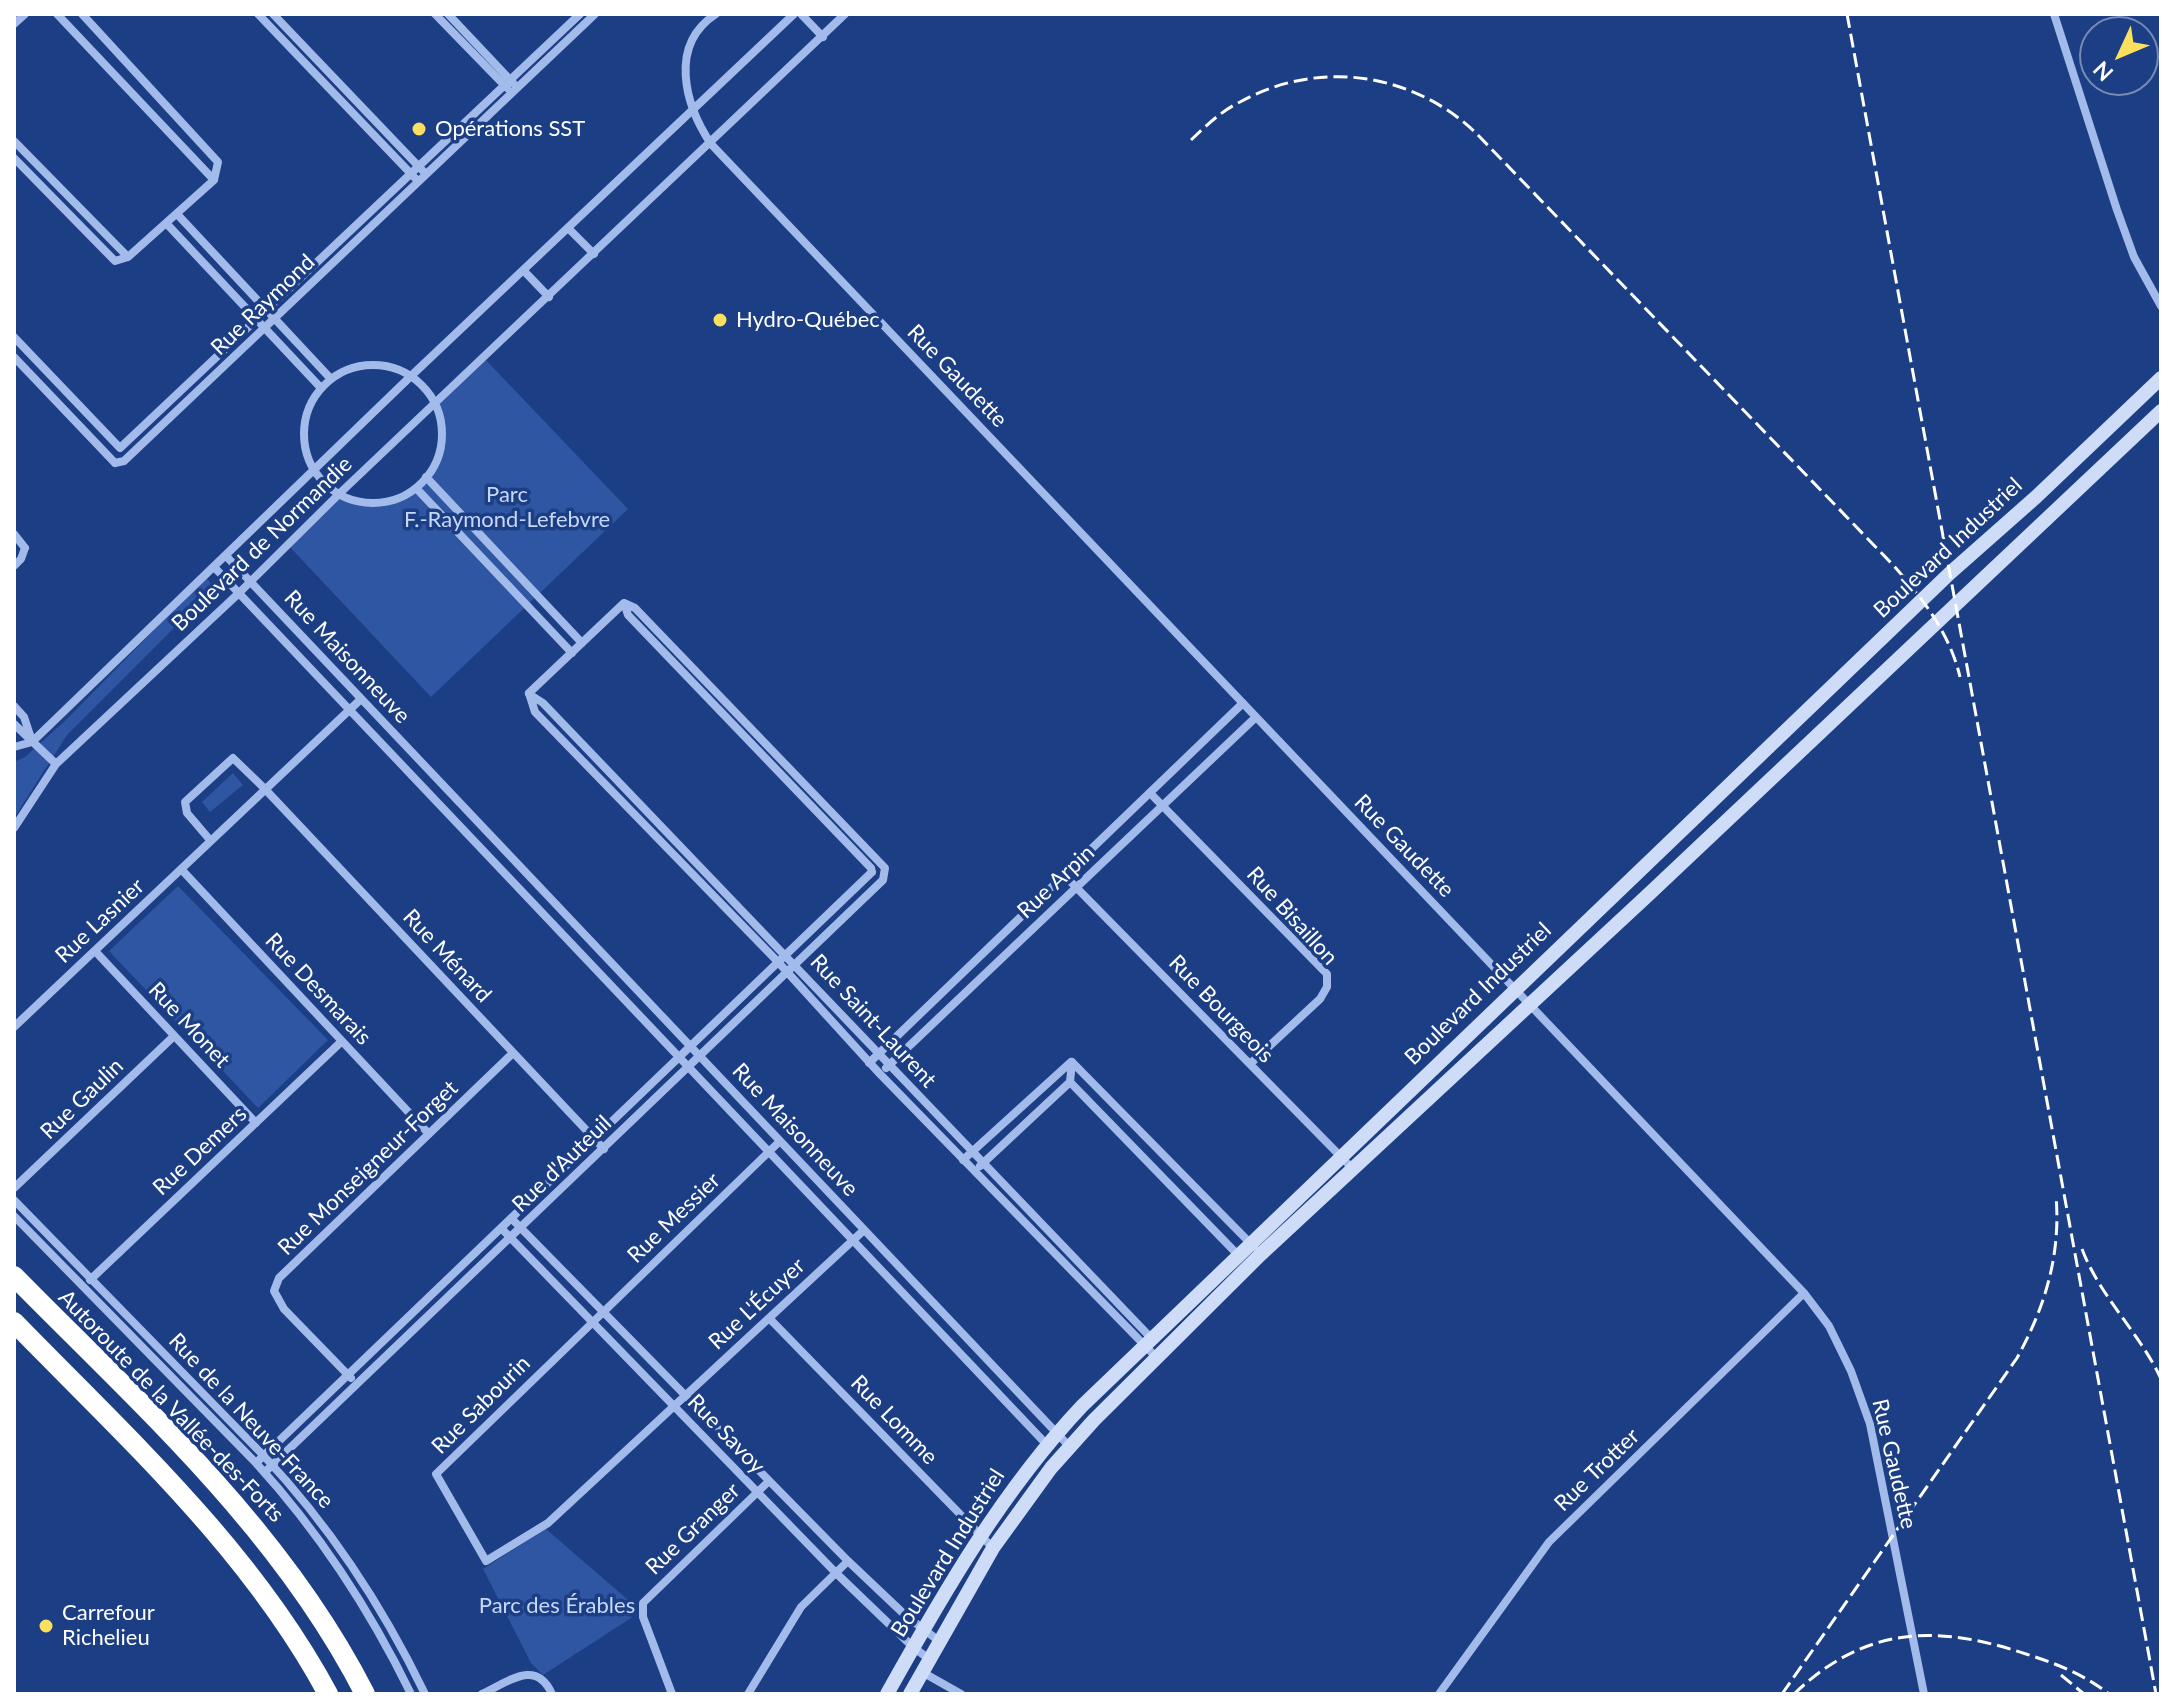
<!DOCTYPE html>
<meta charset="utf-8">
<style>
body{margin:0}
#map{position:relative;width:2175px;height:1708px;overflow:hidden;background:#1c3e84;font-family:Lato,sans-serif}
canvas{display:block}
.frame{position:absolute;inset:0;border:16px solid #fff;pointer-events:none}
.north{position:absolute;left:2079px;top:16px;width:80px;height:80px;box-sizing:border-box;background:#1c3e84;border:2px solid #778bb5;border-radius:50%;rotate:226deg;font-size:22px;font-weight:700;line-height:32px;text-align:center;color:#fff}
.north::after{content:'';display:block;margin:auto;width:28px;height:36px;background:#fbe060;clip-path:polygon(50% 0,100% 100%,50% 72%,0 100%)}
</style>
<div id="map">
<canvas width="2175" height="1708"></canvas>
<div class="frame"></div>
<div class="north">N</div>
</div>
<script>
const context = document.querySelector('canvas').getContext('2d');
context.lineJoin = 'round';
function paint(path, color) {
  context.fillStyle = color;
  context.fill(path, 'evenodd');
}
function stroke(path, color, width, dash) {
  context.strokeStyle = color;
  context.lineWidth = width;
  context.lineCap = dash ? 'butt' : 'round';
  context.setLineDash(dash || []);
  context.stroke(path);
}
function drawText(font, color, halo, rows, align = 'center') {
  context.font = font + ' Lato,sans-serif';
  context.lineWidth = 7;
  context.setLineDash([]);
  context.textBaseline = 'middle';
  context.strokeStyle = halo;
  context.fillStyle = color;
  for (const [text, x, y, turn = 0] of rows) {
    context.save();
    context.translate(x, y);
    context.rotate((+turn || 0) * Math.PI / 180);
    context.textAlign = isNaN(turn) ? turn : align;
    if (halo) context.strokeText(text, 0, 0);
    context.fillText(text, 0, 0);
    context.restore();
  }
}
paint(new Path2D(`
 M485 359 628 509 431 697 288 545 339 495 370 506 395 501 422 487 437 460 441 434 436 407Z
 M206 577 214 588 67 735 14 818V762L25 757 67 719Z
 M233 773 243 785 210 812 202 802Z
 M178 886 328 1040 258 1108 109 951Z
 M546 1529 634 1605 631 1618 543 1675 531 1663 483 1569Z`), '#2f56a2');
stroke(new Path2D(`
 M57 14 214 180
 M258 14 415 178
 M273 14 423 171
 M435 14 507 88
 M448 14 514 84
 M716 14C668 45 685 105 711 144L1804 1293 1829 1326 1851 1371 1870 1424 1924 1694
 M801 14 823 37
 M2054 14 2117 210 2134 257 2161 306
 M14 24 25 14
 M14 141 128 257
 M14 158 115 261 128 257 214 180 218 162 82 14
 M177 214 331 379
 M166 223 321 388
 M568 228 594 254
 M524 271 549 297
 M14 337 120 448
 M14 357 115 463
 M304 434a69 69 0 1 1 138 0a69 69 0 1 1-138 0Z
 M120 448 580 14
 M115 463 124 461 595 14
 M426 477 582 643
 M416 488 572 653
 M14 534 25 548
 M227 557 1069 1446
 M14 566 21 559 25 548
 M215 568 1049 1447
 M624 603 628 615 871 868 872 872
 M529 693 535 712 778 962 880 1074 1156 1357
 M529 694 543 703 1153 1340
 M14 706 24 717 31 738
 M14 724 56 764
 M14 747 32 742 411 376 794 14
 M1150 793 1327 974V987L1320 999 1250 1064
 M14 828 56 764 239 593 339 494 845 14
 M210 840 187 813 185 802 233 758 264 788 604 1149
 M181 869 429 1134
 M1064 875 1353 1169
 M95 951 256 1123
 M14 1027 361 699
 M1072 1062 1254 1247
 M869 1063 1243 703
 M886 1068 1256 717
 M1070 1082 1239 1256
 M780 1141 436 1474 486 1561 548 1523 864 1230
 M963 1160 1071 1062
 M980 1166 1070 1082 1072 1062
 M14 1188 174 1036
 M14 1200 263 1455C330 1526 383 1607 425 1694
 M14 1216 256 1463C319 1532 370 1610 411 1694
 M511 1218 848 1561 905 1615 939 1641
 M501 1228 836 1573 913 1647 929 1659
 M90 1280 342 1041
 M769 1318 993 1548
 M351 1378 284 1309 274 1291 279 1278 513 1053
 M256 1463 872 872
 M265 1472 883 880 885 868 635 608 624 603 529 693
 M922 1672 961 1694
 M482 1694C508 1682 536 1658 552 1694
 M672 1694 643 1617V1603L769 1481
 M748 1694 801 1607 848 1561
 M1439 1694 1549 1542 1804 1293`), '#a3bbeb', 8);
stroke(new Path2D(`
 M887 1694C944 1592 1002 1491 1082 1406L1950 573 2036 497 2161 378
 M910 1694 993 1548 1051 1468 1094 1420 1261 1254 1649 894 2161 411`), '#cedcf8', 14);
stroke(new Path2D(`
 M14 1276C142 1406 281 1529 365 1694
 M14 1322C127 1438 250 1549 328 1694`), '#fff', 20);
stroke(new Path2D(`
 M1847 14 2156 1694
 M1191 140C1206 126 1221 111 1240 102 1318 59 1411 72 1475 132L1894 566C1923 599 1950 634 1960 677
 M2082 1249C2100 1297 2140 1333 2161 1379
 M2061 1675 2084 1694
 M1782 1694 2017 1358C2045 1307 2061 1255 2056 1196
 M1794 1694C1865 1626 1936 1624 2026 1654 2055 1663 2085 1675 2109 1694`), '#fff', 3, [14, 6]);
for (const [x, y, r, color] of [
 [419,129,8,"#fbe060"],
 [720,320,8,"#fbe060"],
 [46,1626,8,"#fbe060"]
]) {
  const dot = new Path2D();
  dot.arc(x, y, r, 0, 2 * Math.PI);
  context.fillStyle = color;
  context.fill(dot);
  stroke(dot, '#1c3e84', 3);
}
drawText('22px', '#fff', '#1c3e84', [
 ["Opérations SST",435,129],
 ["Hydro-Québec",736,320],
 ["Carrefour",62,1613],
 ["Richelieu",62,1638]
], 'left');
drawText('22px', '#fff', '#1c3e84', [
 ["Rue Raymond",263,305,-44],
 ["Rue Gaudette",957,376,46],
 ["Boulevard de Normandie",262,544,-44],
 ["Boulevard Industriel",1948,548,-43],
 ["Rue Maisonneuve",347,657,47],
 ["Rue Gaudette",1404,846,46],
 ["Rue Arpin",1056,882,-43],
 ["Rue Bisaillon",1292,916,48],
 ["Rue Lasnier",100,921,-43],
 ["Rue Ménard",447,956,47],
 ["Rue Desmarais",318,989,47],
 ["Boulevard Industriel",1478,994,-44],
 ["Rue Bourgeois",1221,1009,46],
 ["Rue Saint-Laurent",873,1021,47],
 ["Rue Monet",189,1025,47],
 ["Rue Gaulin",82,1099,-44],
 ["Rue Maisonneuve",795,1130,47],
 ["Rue Demers",200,1151,-43],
 ["Rue d'Auteuil",562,1164,-44],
 ["Rue Monseigneur-Forget",368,1168,-44],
 ["Rue Messier",674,1218,-44],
 ["Rue L'Écuyer",757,1304,-43],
 ["Rue Sabourin",481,1405,-45],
 ["Autoroute de la Vallée-des-Forts",171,1406,46],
 ["Rue Lomme",894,1420,46],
 ["Rue de la Neuve-France",251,1421,47],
 ["Rue Savoy",726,1434,46],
 ["Rue Gaudette",1894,1464,77],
 ["Rue Trotter",1597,1470,-44],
 ["Rue Granger",693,1529,-44],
 ["Boulevard Industriel",948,1553,-58]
]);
drawText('22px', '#c7d8f8', '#1c3e84', [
 ["Parc",507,495],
 ["F.-Raymond-Lefebvre",507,520],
 ["Parc des Érables",557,1606]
]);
</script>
